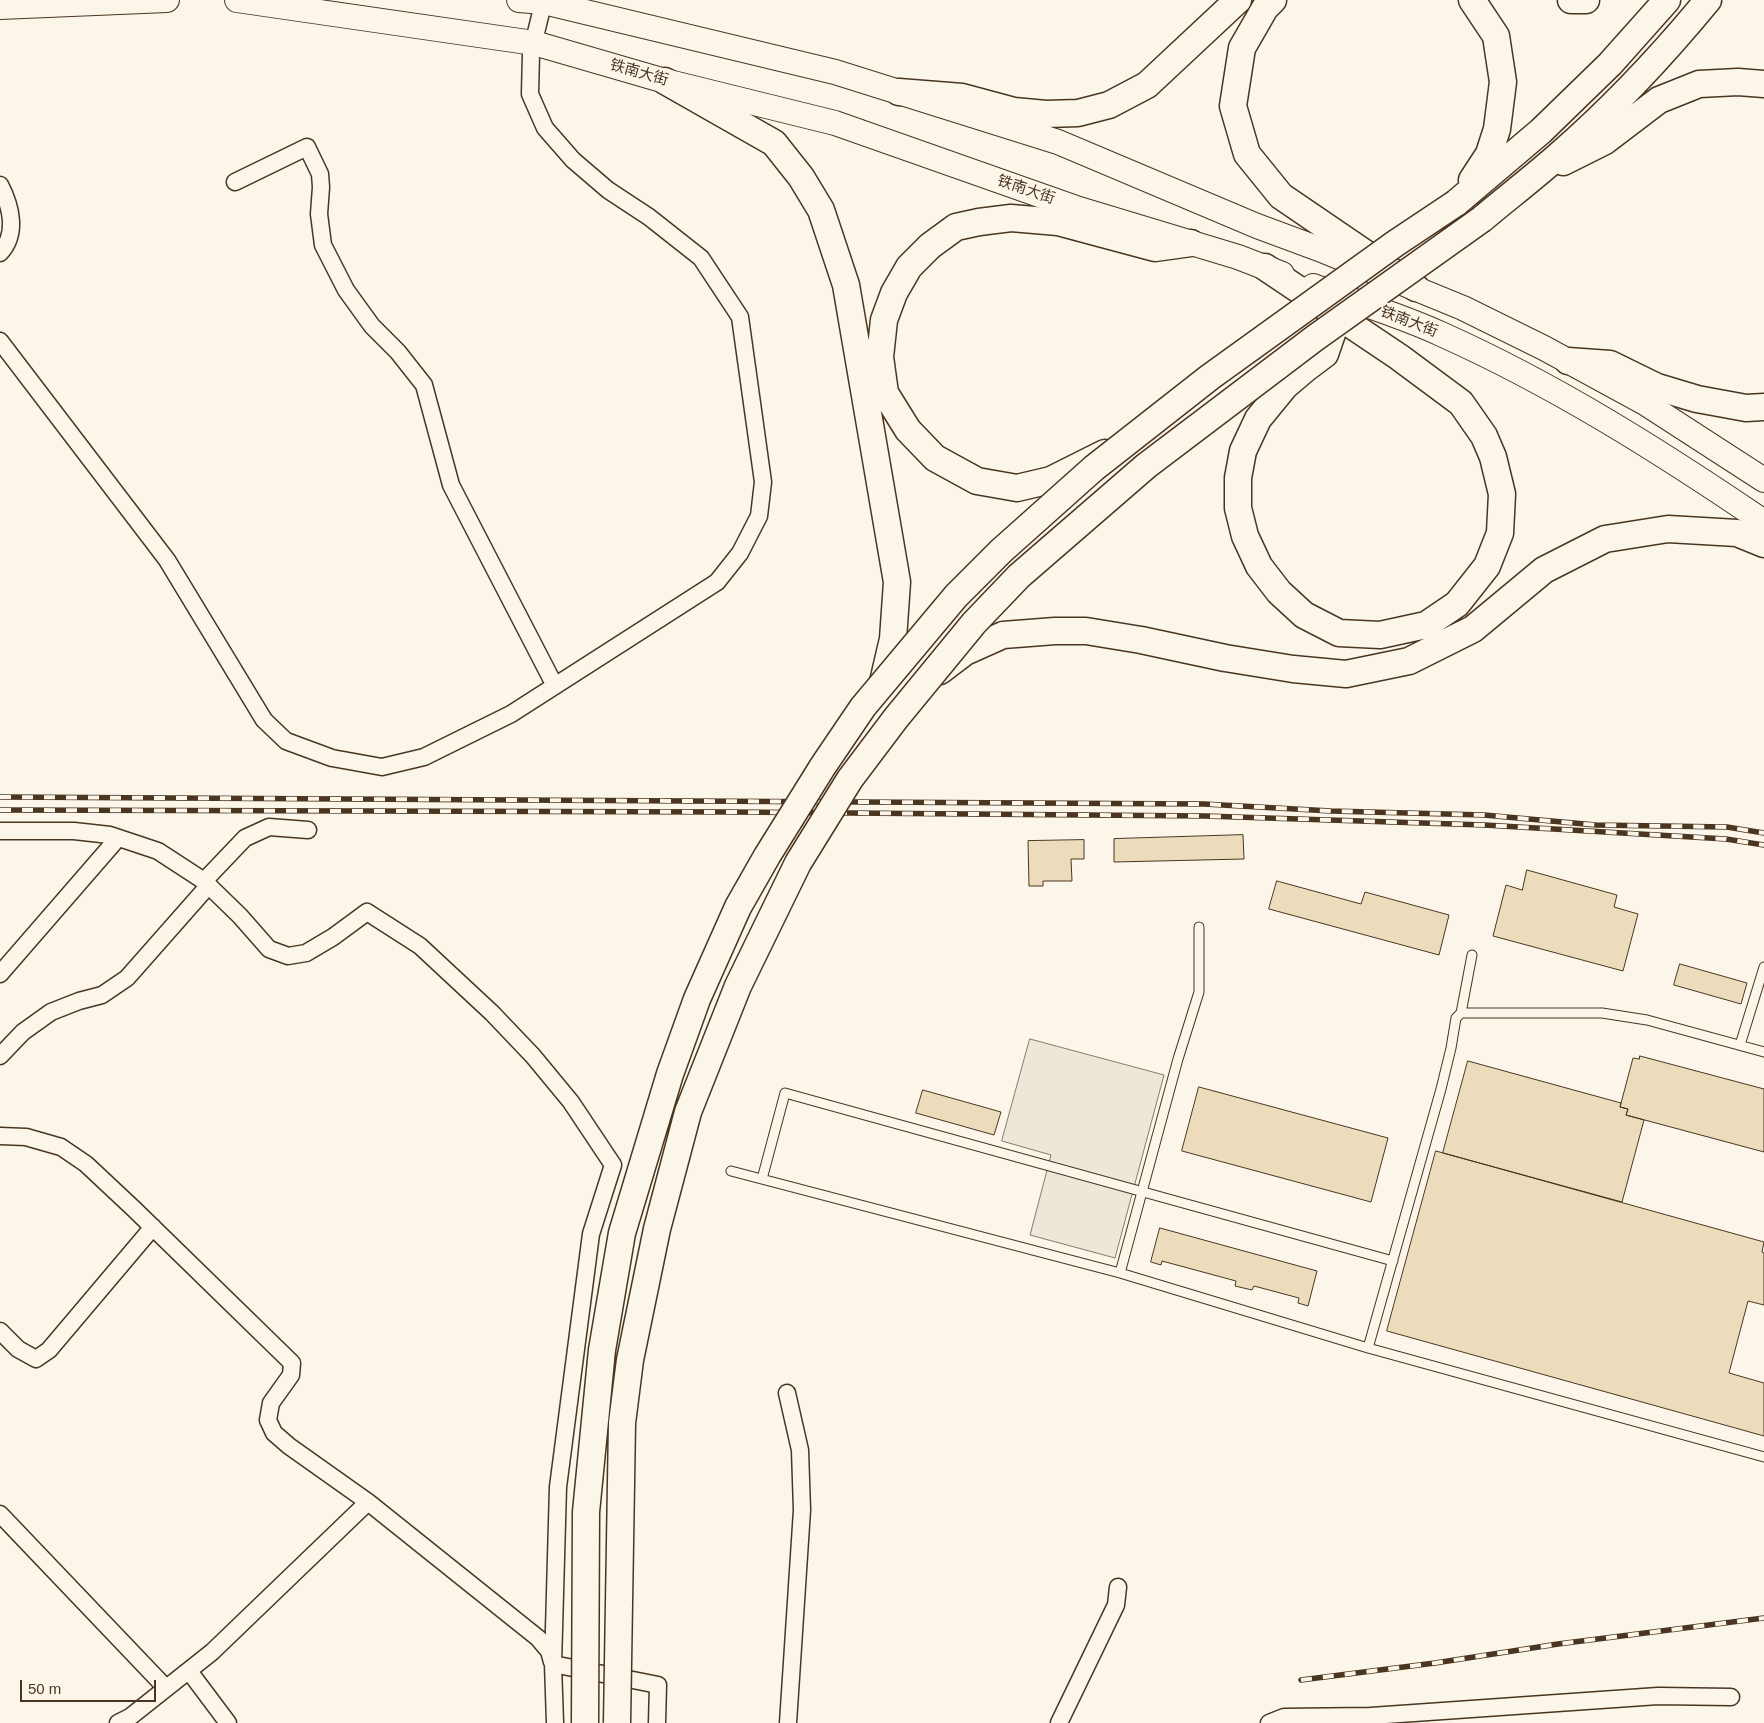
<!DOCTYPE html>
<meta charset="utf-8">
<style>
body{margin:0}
#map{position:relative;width:1764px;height:1723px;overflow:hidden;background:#fbf6e9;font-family:Helvetica,sans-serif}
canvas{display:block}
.scale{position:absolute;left:20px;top:1680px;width:136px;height:22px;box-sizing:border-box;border:2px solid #4a3520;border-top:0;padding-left:6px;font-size:15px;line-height:18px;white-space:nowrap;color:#4a3520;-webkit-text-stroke:4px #fbf6e9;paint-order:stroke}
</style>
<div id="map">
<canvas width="1764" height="1723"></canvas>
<div class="scale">50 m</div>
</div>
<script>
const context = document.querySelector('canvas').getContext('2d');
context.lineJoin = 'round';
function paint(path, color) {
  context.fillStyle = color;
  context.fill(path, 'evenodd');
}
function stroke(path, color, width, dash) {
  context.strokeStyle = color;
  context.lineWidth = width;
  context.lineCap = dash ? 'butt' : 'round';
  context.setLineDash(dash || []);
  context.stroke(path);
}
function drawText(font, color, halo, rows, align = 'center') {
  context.font = font + ' Helvetica,"Noto Sans SC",sans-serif';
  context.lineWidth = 4;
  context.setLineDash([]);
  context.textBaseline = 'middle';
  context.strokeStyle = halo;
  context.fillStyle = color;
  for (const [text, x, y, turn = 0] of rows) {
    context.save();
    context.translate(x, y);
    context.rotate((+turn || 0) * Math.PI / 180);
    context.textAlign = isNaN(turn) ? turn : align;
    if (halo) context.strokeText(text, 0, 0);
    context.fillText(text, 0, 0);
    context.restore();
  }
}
const parking = new Path2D(`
 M1030 1039 1164 1075 1115 1258 1030 1235 1051 1155 1002 1141Z`);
paint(parking, '#ede7d9');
stroke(parking, '#887966', 1);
const building = new Path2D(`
 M1243 835 1244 859 1114 862V839Z
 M1084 840V859H1071L1072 881H1043V886H1029L1028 841Z
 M1527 870 1617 895 1614 907 1638 914 1623 971 1493 936 1506 885 1522 890Z
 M1277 881 1361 904 1365 892 1449 915 1439 955 1269 909Z
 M1680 964 1747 983 1741 1004 1674 985Z
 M1640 1056 1764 1089V1152L1626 1115 1628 1109 1620 1107 1633 1058 1639 1059Z
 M1468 1061 1621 1103 1620 1107 1628 1109 1626 1115 1644 1120 1622 1202 1443 1153Z
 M1199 1087 1388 1138 1371 1202 1182 1151Z
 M923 1090 1001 1112 994 1135 916 1113Z
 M1436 1151 1764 1242 1762 1252 1764 1253V1305L1748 1301 1729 1373 1764 1383V1436L1387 1331Z
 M1160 1228 1317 1271 1308 1306 1298 1303 1299 1298 1254 1286 1252 1290 1235 1286 1236 1281 1162 1261 1161 1265 1151 1262Z`);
paint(building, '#ecdcbc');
stroke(building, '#4a3520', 1);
const lane = new Path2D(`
 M1461 1013H1602L1647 1020 1764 1052
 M1740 1045 1764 967
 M731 1171 1120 1273 1368 1348 1764 1457
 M762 1179 785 1093 1393 1261
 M1120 1273 1178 1059 1199 992V927
 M1368 1348 1441 1089 1451 1048 1456 1018 1461 1013 1472 955`);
const street = new Path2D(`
 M235 182 307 147 320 174 321 187 319 214 323 245 346 290 372 326 398 352 424 385 451 485 555 686
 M0 185C11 206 18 234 0 253
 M0 341 167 560 264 720 286 741 332 758 382 767 424 757 511 714 717 582 740 553 759 516 763 482 740 317 701 258 649 217 608 190 573 160 545 128 530 94 531 53 544 0
 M0 831H74L110 835 158 851 204 881 240 916 269 949 288 956 306 953 333 937 367 912 420 946 492 1013 533 1056 571 1102 613 1165 591 1234 558 1487 553 1664 555 1723
 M204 881 245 838 269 827 308 830
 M0 974 118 838
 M0 1056 23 1032 51 1012 79 1001 102 995 127 978 209 885
 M0 1136 26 1137 61 1147 86 1164 134 1209 292 1363 291 1375 271 1403 268 1420 274 1433 289 1446 368 1502 538 1638 549 1651 552 1662
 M0 1331 18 1349 36 1359 49 1350 153 1227
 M787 1393 800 1450 802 1510 788 1723
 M0 1514 166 1688
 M553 1664 658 1685 657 1723
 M189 1671 228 1723
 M118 1723 130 1717 212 1652 368 1502
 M1059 1723 1116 1605 1118 1587
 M1269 1723 1284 1717 1371 1716
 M1366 1723 1371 1716 1658 1696 1731 1697`);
const secondary = new Path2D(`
 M237 0 534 43 665 81 835 123 1079 209 1238 257 1282 274
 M519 0 544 2 835 72 1058 142 1257 226 1319 249 1463 308 1544 348 1645 403 1764 480
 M0 7 167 0
 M1313 286C1355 302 1400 315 1441 334 1555 385 1661 452 1764 522`);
const primary = new Path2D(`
 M1273 0 1265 8 1242 48 1233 106 1247 154 1281 196 1416 288
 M1571 0H1586
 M665 81 774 143 801 177 821 210 846 285 897 582 893 639 883 682
 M899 92 962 97 1014 111 1046 114 1078 113 1109 105 1147 85 1238 0
 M1563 162 1605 141 1659 100 1699 84 1738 82 1764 84
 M1472 180 1489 154 1497 129 1503 82 1496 36 1472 0
 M1456 203 1541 131 1610 64 1667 0
 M1482 219C1507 198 1533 178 1558 156 1612 109 1662 56 1708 0
 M1265 267 1399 357 1461 403 1484 436 1493 457 1502 494 1500 533 1487 566 1457 604 1426 625 1380 635 1339 633 1304 615 1279 592 1259 566 1245 536 1238 508V478L1243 451 1258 419 1285 386 1305 369 1325 354 1335 325
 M1568 361 1610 364 1657 387 1697 399 1746 408 1764 407
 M1105 453 1051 480 1017 488 977 481 935 458 908 430 885 393 880 357 884 320 894 293 909 267 930 246 956 227 979 222 1011 218 1058 222 1155 248 1191 243
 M940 671 965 652 1003 635 1055 631H1086L1141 640 1225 658 1293 669 1346 674 1409 661 1473 629 1544 570 1605 539 1668 529 1737 533 1764 544`);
stroke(lane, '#4a3520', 11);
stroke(street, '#4a3520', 19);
stroke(secondary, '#4a3520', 26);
stroke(primary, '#4a3520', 29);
stroke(lane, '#fbf6e9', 9);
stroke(street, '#fbf6e9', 16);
stroke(secondary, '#fbf6e9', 24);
stroke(primary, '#fbf6e9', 26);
const rail = new Path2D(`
 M0 797 1204 804 1331 811 1484 815 1596 825 1727 827 1764 833
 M0 810 731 812 1205 816 1484 825 1726 839 1764 845
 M1301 1680 1435 1663 1558 1644 1764 1618`);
stroke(rail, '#4a3520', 5.5);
stroke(rail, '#fbf6e9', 4, [11]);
const primaryBridge = new Path2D(`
 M585 1723 586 1512 602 1350 622 1233 670 1074 697 999 738 907 767 856 823 766 863 707 956 596 1001 551 1094 468 1210 377 1396 243 1456 203
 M617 1723 622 1423 630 1360 657 1229 688 1112 738 986 798 863 850 779 896 718 974 623 1019 576 1146 466 1315 338 1482 219`);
stroke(primaryBridge, '#4a3520', 29, []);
stroke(primaryBridge, '#fbf6e9', 26);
drawText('15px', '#4a3520', '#fbf6e9', [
 ["铁南大街",639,73,16],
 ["铁南大街",1026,190,19],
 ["铁南大街",1409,322,21]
]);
</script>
